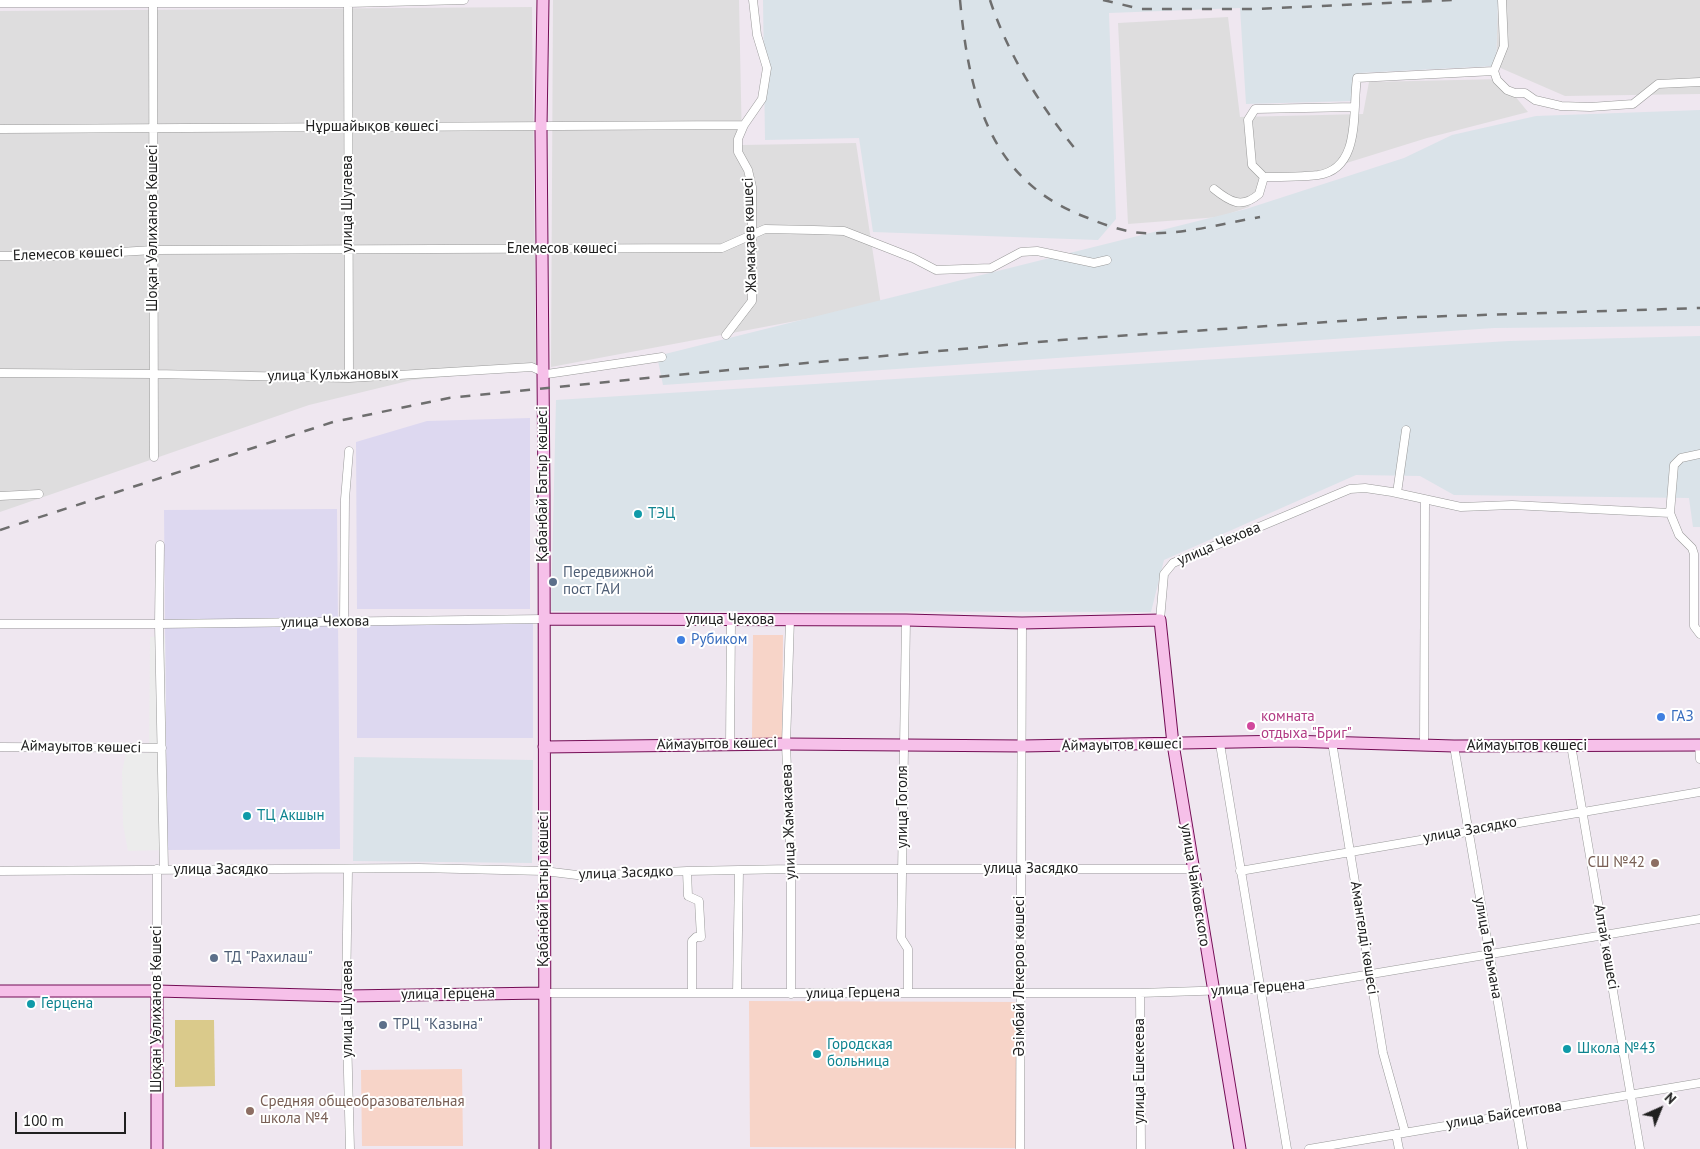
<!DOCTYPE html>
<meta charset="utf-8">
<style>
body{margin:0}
#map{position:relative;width:1700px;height:1149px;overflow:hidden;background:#efe7f0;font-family:"PT Sans",sans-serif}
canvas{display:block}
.north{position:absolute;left:1635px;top:1084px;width:50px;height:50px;-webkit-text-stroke:4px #fff;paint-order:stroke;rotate:44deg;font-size:14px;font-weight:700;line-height:20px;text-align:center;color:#202020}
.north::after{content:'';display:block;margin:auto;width:18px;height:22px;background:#202020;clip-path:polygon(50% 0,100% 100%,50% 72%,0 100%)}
.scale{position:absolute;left:15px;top:1112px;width:111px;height:22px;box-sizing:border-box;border:2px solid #202020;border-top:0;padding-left:6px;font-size:15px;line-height:18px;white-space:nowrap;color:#202020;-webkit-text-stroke:4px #fff;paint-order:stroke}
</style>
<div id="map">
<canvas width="1700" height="1149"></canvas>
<div class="north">N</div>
<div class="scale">100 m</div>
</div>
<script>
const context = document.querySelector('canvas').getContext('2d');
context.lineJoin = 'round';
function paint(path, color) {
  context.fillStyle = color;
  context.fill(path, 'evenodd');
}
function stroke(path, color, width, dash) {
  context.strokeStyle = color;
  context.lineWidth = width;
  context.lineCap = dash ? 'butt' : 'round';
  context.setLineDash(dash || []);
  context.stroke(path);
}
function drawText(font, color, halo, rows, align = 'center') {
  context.font = font + ' "PT Sans",sans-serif';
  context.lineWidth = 4;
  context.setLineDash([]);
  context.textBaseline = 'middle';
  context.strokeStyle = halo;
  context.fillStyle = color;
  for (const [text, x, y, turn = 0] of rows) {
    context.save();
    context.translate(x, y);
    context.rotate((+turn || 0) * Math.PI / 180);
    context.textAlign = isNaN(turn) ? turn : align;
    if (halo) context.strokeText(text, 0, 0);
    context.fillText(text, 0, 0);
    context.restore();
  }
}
paint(new Path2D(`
 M553 0H739L742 145 856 143 881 305 551 367Z
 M1498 0H1700V94L1565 96 1496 66Z
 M532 7 536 368 412 380 309 405 0 512V11Z
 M1228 17 1240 117 1363 114 1369 82 1501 79 1528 112 1427 138 1324 170 1267 180 1249 207 1219 217 1128 224 1118 23Z`), '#deddde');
paint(new Path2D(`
 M530 418V609H357L356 442 427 421Z
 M337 509 340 849 167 850 164 510Z
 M357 623H533V738H357Z`), '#ddd8f0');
paint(new Path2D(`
 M763 0H1498L1496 66 1359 73 1353 101 1246 104 1240 8 1109 13 1116 219 1098 240 873 232 859 138 765 140Z
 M1700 110V326L1494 328 663 385 657 356 1246 209 1404 158 1452 135 1536 116Z
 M1700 336V527H1693L1689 498 1454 495 1420 476 1356 475 1164 560 1151 612 551 611 556 400 1509 341Z
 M354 757 533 760 532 863 353 861Z`), '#dae3e9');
paint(new Path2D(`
 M753 635H783L782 738H752Z
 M749 1001 1020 1002V1148L750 1147Z
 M462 1069 463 1146H362L361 1070Z`), '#f7d4c8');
paint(new Path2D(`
 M175 1020H214L215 1086 175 1087Z`), '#daca8b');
paint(new Path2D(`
 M165 636 167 850 128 851 123 825 122 772 126 753H149L150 637Z`), '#ececec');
const street = new Path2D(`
 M153 0 154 457
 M348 0 349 378
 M0 3H348L464 0
 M1494 71 1497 80 1507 90 1515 93H1525L1535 100 1561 106 1590 107 1633 104 1658 84 1700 82
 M1355 107 1255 109 1248 120 1252 165 1264 177C1282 177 1300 177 1318 175 1362 169 1352 110 1357 78L1494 71 1504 46 1502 0
 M0 129 744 125
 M1214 189C1230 202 1242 209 1259 194L1264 177
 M0 256H55L153 250 722 248 765 229 814 230 844 231 913 258 936 270 991 268 1021 252 1037 251 1094 263 1107 260
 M726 335 752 301V187L748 170 738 152V139L744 125 762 99 767 68 757 35 753 0
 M0 373 154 374 349 378 532 367 547 374 662 357
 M1700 454 1681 458 1674 465 1670 513 1679 535 1692 548 1694 554V626L1700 634
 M1397 493 1406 430
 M0 496 39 494
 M160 545 159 624 164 869
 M790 619 786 744 791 869V994
 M906 620 901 938 908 949V992
 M1160 620 1164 574 1173 563 1350 489 1365 488 1392 492 1461 507 1512 505 1670 513
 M344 621 345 499 349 451
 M0 624H159L544 619
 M1332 742 1383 1053 1405 1132
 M1220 744 1287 1149
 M730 745 731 621
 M1424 745 1425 500
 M1571 745 1640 1149
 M1699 745 1700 759
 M1454 746 1523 1149
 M0 747 162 748
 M157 869V991
 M348 870 346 996 350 1149
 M0 871 419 868 544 871 585 876 687 871 791 869H1192
 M687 871 688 896 699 901 701 937H696L692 941V993
 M1240 871 1700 792
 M545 993H1140L1288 988 1700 919
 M737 993 739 871
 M1140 993 1141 1149
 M1396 1134 1399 1149
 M1020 1149 1022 623
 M1309 1149 1700 1083`);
const secondary = new Path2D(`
 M543 0 541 128 544 495 545 1149
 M544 619 906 620 1022 623 1160 620 1173 744 1240 1149
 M544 747 786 744 1022 746 1289 741 1454 746 1700 745
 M0 991H157L346 996 545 993
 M157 991V1149`);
stroke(street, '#9a9a9a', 9);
stroke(secondary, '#730c54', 13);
stroke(street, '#fff', 8);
stroke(secondary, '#f6c0e9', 11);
stroke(new Path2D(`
 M960 0C969 95 989 182 1088 218 1105 225 1124 232 1143 233 1182 235 1221 224 1260 217
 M990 0C1008 55 1040 105 1076 150
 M1103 0 1141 9H1255L1454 0
 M0 530 333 422 449 398 707 372 1072 339 1387 318 1700 308`), '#6e6e6e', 2.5, [10, 10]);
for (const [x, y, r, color] of [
 [638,514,5,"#0f9aa8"],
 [553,582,5,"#5c6f8a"],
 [681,640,5,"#3f7fe0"],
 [1661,717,5,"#3f7fe0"],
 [1251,726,5,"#d1479c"],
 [247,816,5,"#0f9aa8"],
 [1655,863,5,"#8d6e63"],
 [214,958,5,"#5c6f8a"],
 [31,1004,5,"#0f9aa8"],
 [383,1025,5,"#5c6f8a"],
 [1567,1049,5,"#0f9aa8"],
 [817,1054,5,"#0f9aa8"],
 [250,1111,5,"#8d6e63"]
]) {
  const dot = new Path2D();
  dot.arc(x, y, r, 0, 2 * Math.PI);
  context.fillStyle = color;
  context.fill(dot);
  stroke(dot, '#fff', 2);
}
drawText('15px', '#202020', '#fff', [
 ["Нұршайықов көшесі",372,127],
 ["улица Шугаева",348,204,-90],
 ["Шоқан Уәлиханов Көшесі",153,228,-90],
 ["Жамақаев көшесі",750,235,-92],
 ["Елемесов көшесі",562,249],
 ["Елемесов көшесі",68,254,-2],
 ["улица Кульжановых",333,375,-1],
 ["Қабанбай Батыр көшесі",543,484,-90],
 ["улица Чехова",1219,544,-23],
 ["улица Чехова",730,620],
 ["улица Чехова",325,622,-1],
 ["Аймауытов көшесі",717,744,-1],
 ["Аймауытов көшесі",1122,745,-1],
 ["Аймауытов көшесі",1527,746],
 ["Аймауытов көшесі",81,747,1],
 ["улица Гоголя",903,807,-90],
 ["улица Жамакаева",789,822,-92],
 ["улица Засядко",1470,830,-10],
 ["улица Засядко",1031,869],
 ["улица Засядко",221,870],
 ["улица Засядко",626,873,-2],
 ["улица Чайковского",1195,885,81],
 ["Қабанбай Батыр көшесі",544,889,-90],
 ["Амангелді көшесі",1364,938,81],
 ["Алтай көшесі",1606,947,80],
 ["улица Тельмана",1488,948,80],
 ["Әзімбай Лекеров көшесі",1020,976,-90],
 ["улица Герцена",1258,988,-4],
 ["улица Герцена",853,993,-1],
 ["улица Герцена",448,994,-1],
 ["Шоқан Уәлиханов Көшесі",157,1009,-90],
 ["улица Шугаева",348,1009,-90],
 ["улица Ешекеева",1140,1071,-90],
 ["улица Байсеитова",1504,1115,-9]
]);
drawText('15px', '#0d838f', '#fff', [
 ["ТЭЦ",648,514],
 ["ТЦ Акшын",257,816],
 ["Герцена",41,1004],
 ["Городская",827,1045],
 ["больница",827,1062],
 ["Школа №43",1577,1049]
], 'left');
drawText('15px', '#4e5e75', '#fff', [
 ["Передвижной",563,573],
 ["пост ГАИ",563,590],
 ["ТД \"Рахилаш\"",224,958],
 ["ТРЦ \"Казына\"",393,1025]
], 'left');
drawText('15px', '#366cbe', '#fff', [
 ["Рубиком",691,640],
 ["ГАЗ",1671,717]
], 'left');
drawText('15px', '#b23c85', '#fff', [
 ["комната",1261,717],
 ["отдыха \"Бриг\"",1261,734]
], 'left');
drawText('15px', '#785e54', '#fff', [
 ["СШ №42",1645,863],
 ["Средняя общеобразовательная",260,1102,"left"],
 ["школа №4",260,1119,"left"]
], 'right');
</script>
